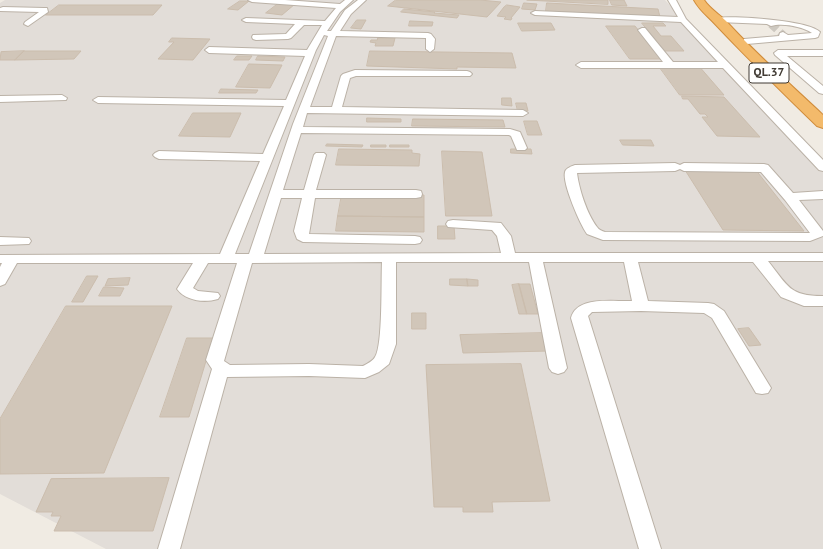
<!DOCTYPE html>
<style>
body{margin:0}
canvas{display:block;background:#f0ebe3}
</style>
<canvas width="823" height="549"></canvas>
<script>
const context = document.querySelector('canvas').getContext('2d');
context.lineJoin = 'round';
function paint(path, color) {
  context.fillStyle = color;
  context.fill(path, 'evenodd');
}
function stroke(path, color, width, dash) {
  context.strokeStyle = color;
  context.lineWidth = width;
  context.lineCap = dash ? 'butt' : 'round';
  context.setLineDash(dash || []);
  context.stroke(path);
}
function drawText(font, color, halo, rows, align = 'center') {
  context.font = font + ' "PT Sans",sans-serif';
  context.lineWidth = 4;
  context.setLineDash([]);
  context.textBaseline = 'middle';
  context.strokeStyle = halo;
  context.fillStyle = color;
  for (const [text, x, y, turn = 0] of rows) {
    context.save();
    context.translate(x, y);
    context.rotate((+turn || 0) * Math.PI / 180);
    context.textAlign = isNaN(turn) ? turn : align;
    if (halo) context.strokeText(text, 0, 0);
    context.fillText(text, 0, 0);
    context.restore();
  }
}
paint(new Path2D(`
 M5 0H665L723 65 823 161V549H106L0 494V3Z`), '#e2ddd8');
const building = new Path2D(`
 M396 0H480L501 2 487 17 388 6Z
 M527 0H608V4Z
 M610 0H624L627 6 612 5Z
 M240 1H249L238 10 228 9Z
 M279 3 295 4 282 15 266 13Z
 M524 3 537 4 535 10 522 9Z
 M547 3 658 9 660 17 546 11Z
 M59 5H162L153 15H46Z
 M507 5 520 7 511 18H512L511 20 504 19 506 17 497 16 504 7Z
 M404 9 435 12 434 13 459 15 457 18 401 12Z
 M357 20H366L361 29 351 28Z
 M410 21 433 22 432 26H409Z
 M518 23H551L555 30 522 31Z
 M642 23H663L666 26H653L661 36H671L684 51H665Z
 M606 26H635L662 59H630Z
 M172 38 210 39 193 60 158 59 174 42H169Z
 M378 38H395L393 46H375L376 43 370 42 371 40H377Z
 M24 51 15 60H0L1 52Z
 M24 51H81L74 59 15 60Z
 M370 51 512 53 516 68 457 67V69L367 66Z
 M237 56H252L249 60H234Z
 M258 56 285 57 283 61 256 60Z
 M249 64 282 65 270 88 236 87Z
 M658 65H698L724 95H680Z
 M221 89 258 90 256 93H219Z
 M682 96 724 97 760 137 717 136 702 117H708L705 114H700L688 99H683Z
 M502 98H511L512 106 502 105Z
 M516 103H526L528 111H518Z
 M193 113H241L230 137 179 136Z
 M367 118 401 119V122H367Z
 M413 119 503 120 505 127 412 126Z
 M524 121H537L542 135H528Z
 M620 140H651L654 146 623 145Z
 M327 144 363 145 362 147 326 146Z
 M371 145H386V147H371Z
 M390 145H409V147H390Z
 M339 149 412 150V153L420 154 419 166 336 165Z
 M511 149H531L532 154 511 153Z
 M442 151 482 152 492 216H446Z
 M755 169 804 231 723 230 685 170Z
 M342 194 424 195V217L338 216Z
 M338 216 424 217V232L336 231Z
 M438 226H454L455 239H438Z
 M87 276H98L83 302H72Z
 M130 278 128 285 105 286 108 279Z
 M450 279H467L468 286 450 285Z
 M467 279 478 280V286H468Z
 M519 284 527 314H519L512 285Z
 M519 284H530L538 314H527Z
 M104 287 124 288 120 296H99Z
 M66 306H172L104 473 0 474V419Z
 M412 313H426V329H412Z
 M749 328 761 345 749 346 738 329Z
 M544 333 549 351 463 353 460 335Z
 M187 338H213L189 417H160Z
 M521 364 550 501 492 502 493 512H463V507H434L426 365Z
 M169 478 153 531H54L61 516H51L53 512H36L51 479Z`);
paint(building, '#d1c6b9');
stroke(building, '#cbbdad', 1);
stroke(new Path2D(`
 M771 24 783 35`), '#cdc8c0', 8, [8, 4]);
const minor = new Path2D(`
 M248 0H285L340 4 345 0H353L340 12 327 31H331L345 10 358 0H366L351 14 340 31 428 33 431 34 435 39 434 49 430 52 426 49V38L336 36 310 107H332L341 76 343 74 355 70 467 71 470 72 472 74 470 76H356L350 78 342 107 523 110 528 113 523 116 307 113 303 127 510 129 520 132 527 148 525 150H517L511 136 509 135 301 133 283 190H304L314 155 316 153H324L326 155 316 190H416L421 191 422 194 421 197 416 198H315L309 234 415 236 420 237 422 240 420 243 415 244 303 242 297 239 294 231 302 198H281L264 254 501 253 497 236 492 230 448 227 446 224 448 221 453 220 501 223 511 236 515 253H823V261H768C788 286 789 296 823 296V306H804L781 297 753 262H638L648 301 708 303 714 304 724 311 771 388 768 393 762 394 756 393 712 318 704 313 641 311 592 312 588 316 661 549H639L571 318C577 295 614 302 632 301L624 262H543L567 368 564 372 558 374 552 372 549 368 529 262H396V344L389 364 379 372 365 378 309 376 227 377 180 549H158L212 369 206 360 237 263H208L193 288 198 291 218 293 220 296 218 299C204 303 186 301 177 289L193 263H17L5 284 0 286V267L2 263H0V255L220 254 260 161 159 159 155 157 153 155 155 153 159 151 263 154 284 106 98 103 93 100 98 97 286 100 305 56 209 53 205 50 209 47 307 50 322 25H304L291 38 288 39 256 40 253 39 252 37 253 35 286 34 295 24 246 22 242 20 246 18 325 21 336 8 252 2ZM324 35 328 36 293 124 249 254H235L316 50ZM382 262C381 280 383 345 375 357 373 361 367 364 363 366L309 364 230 365 224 361 252 263Z
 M668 0H676L686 19 823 160V171L819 170 723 68H581L576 65 581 62H663L638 30 642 28H645L673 62H718L681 22 535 15 531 13 535 11 678 17Z
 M3 7 44 8H47L48 12 28 26 24 24 25 22 39 12 0 11V8Z
 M715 18C731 15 809 20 820 32L818 37 815 38 747 44 744 43 743 41 744 39 779 36 780 33 783 32 788 35 812 33C801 26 782 23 771 26L767 24 718 22 714 20Z
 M778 50H823V56H787L823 86V94L819 93 775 55 774 53Z
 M62 95 67 98 66 100 0 102V96Z
 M675 163 680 165 684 163 764 164 768 165 793 193 823 191V199L799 200 823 231V236L810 241 603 240 587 234C580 224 562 183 565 172 566 168 572 166 575 165ZM680 169 684 171 761 172 785 200 810 233 605 232C602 231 599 230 597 227 587 214 579 189 577 173L675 171Z
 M0 237 29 238 31 241 29 244 0 245Z`);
const highway = new Path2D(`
 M694 0H704C710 9 719 14 726 21 756 54 790 84 823 115V128L817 126C783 93 749 60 716 25 708 16 700 11 694 0Z`);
stroke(minor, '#bbb2a7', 2);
stroke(highway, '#d18d3c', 2);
paint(minor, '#fff');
paint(highway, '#f3ba6b');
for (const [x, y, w] of [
 [769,73,40]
]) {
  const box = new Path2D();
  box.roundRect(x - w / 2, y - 10, w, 20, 3);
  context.fillStyle = '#fff';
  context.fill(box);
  stroke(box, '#413b34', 1);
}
drawText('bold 12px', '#413b34', null, [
 ["QL.37",769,73]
]);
</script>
